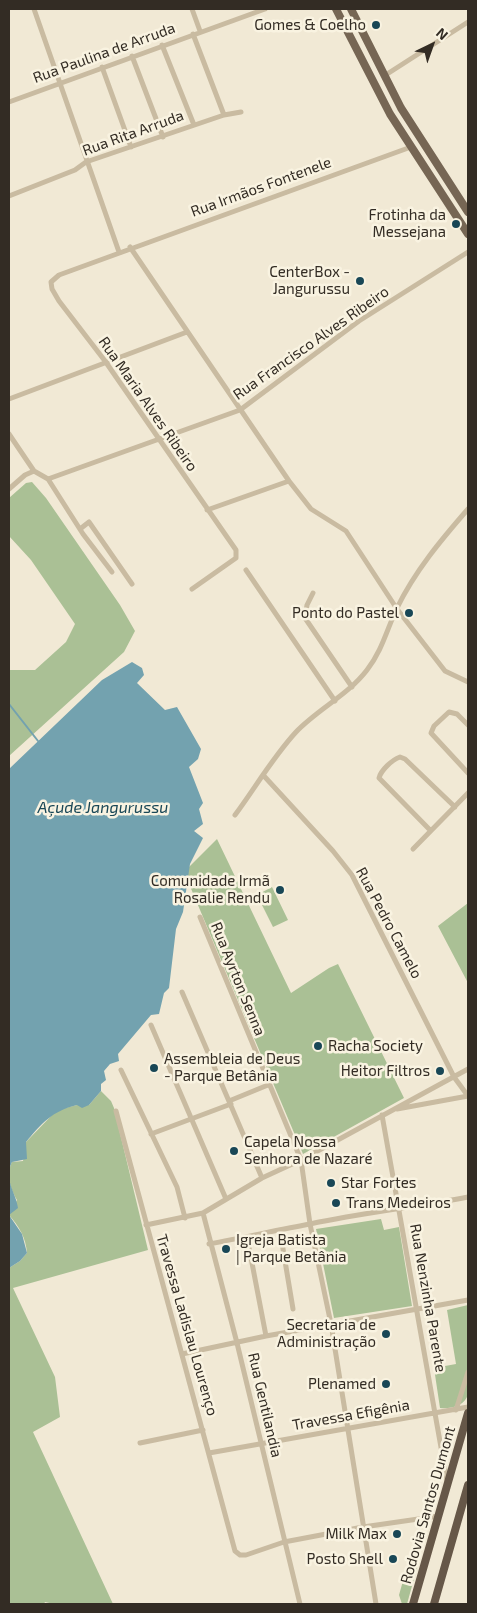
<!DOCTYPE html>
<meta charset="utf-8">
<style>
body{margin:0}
#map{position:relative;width:477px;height:1613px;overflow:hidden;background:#f1e9d5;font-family:"Exo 2",sans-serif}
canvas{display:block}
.frame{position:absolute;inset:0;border:10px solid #332c24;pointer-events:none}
.north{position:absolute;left:407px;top:20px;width:50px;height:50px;-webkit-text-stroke:4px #f9f3e1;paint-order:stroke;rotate:42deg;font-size:14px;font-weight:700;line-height:20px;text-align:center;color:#332c24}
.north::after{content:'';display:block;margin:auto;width:18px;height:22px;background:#332c24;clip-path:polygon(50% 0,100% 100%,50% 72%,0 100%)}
</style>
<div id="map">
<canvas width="477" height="1613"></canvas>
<div class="frame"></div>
<div class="north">N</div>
</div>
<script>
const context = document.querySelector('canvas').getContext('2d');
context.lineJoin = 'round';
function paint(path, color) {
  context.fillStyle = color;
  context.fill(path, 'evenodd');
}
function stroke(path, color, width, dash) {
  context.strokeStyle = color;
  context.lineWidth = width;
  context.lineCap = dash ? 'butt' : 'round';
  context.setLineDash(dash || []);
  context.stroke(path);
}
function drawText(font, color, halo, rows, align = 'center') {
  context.font = font + ' "Exo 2",sans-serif';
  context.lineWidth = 5;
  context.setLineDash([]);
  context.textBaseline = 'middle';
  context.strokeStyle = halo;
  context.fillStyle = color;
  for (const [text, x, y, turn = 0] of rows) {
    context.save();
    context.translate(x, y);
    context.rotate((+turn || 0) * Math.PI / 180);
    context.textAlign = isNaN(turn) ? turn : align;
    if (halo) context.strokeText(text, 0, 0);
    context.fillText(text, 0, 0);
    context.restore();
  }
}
paint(new Path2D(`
 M32 482 46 498 120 605 135 631 124 652 9 756V670H35L66 642 75 624 31 560 9 536V498L26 483Z
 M217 839 291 993 329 968 338 964 404 1098 303 1154 184 872Z
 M272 887 288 920 273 927 257 895Z
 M468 903V983L438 926Z
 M101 1091 111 1101 114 1108 148 1250 13 1288 55 1377 60 1417 33 1432 113 1604H54L45 1602 44 1604H9V1268L20 1261 27 1253C26 1238 19 1226 9 1215L17 1200C11 1189 5 1175 12 1162L23 1161 26 1142 53 1114 61 1109 77 1105H89Z
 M381 1219 384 1230 399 1227 412 1306 334 1318 316 1229Z
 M468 1305V1394C465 1406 451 1409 440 1408L434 1368 456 1364 447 1310Z
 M414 1555 420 1557 407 1604H402L399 1595 410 1556Z`), '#aac095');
paint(new Path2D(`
 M132 662 142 668 144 675 137 683 165 710 177 707 201 749 198 759 189 767 203 803 199 809 203 824 194 831 203 838 190 864 183 912 176 929 169 988 164 993 159 1014 151 1015 118 1054 119 1061 110 1064 104 1071 106 1080 101 1084V1091L89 1105 82 1108 77 1105C52 1111 42 1123 26 1142L27 1159 12 1162C3 1179 16 1192 18 1208L9 1215 22 1234 27 1253 20 1261 9 1268V769L102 680Z`), '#73a2af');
stroke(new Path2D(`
 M9 704 38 741`), '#73a2af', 2);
stroke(new Path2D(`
 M34 9 119 252
 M192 9 200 31
 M193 34 224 115
 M162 45 194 125
 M132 56 163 137
 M102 67 131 147
 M384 76 468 22
 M9 102 265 9
 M9 196 75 170 86 162 224 115 241 112
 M130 247 289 481 311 509 346 531 397 609 445 671 468 682
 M9 399 187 332
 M9 434 34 471
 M48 479 240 410 359 321 468 252
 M9 489 25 475 34 471 48 479 83 534 112 572
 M207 510 289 481
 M80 529 89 522 132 584
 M246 570 335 701
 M192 589 236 558V550L105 361 59 301 52 289 51 282 59 275 411 147
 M313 593 307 605 305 618 352 687
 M468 725 457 714 449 712 434 726 431 733 468 773
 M264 776 333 851 352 875 454 1077 468 1096
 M235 815C255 788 273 757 296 732 318 709 348 695 367 670 382 651 387 629 397 608 415 571 441 540 468 509
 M430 830 379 778C381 770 392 760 400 757L405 759 455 807
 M413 849 468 793
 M200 917 301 1160 310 1224 331 1324 376 1604
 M182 992 262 1178
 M151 1025 226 1199
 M121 1070 177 1187 185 1218
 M229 1101 268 1085
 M397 1109 468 1096
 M116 1111 235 1551 240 1555H246L284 1542 363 1527 439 1516
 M382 1115 447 1481
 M151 1134 231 1104
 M203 1213 237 1343 300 1604
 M146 1225 203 1213 262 1178 301 1160 468 1069
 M280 1231 293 1309
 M247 1237 266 1336
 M209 1244C243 1238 277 1230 310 1224 362 1213 416 1207 468 1197
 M182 1354 266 1336 468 1300
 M456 1410 468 1372
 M140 1443 203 1430
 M209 1453 468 1407`), '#c9bba1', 5);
stroke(new Path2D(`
 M336 9 390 114 468 234
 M351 9 401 108 468 212`), '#766654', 8);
stroke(new Path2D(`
 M413 1604 468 1413
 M434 1604 468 1485`), '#665748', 8);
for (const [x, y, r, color] of [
 [376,25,5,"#194756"],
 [456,224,5,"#194756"],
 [360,281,5,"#194756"],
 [409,613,5,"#194756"],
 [280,890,5,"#194756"],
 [318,1046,5,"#194756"],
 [154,1068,5,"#194756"],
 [440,1071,5,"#194756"],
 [234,1151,5,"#194756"],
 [331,1183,5,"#194756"],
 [336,1203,5,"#194756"],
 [226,1249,5,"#194756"],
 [386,1334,5,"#194756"],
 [386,1384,5,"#194756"],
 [397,1534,5,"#194756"],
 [393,1559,5,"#194756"]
]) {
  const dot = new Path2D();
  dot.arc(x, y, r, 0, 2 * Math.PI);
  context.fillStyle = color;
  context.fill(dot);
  stroke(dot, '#f9f3e1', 2);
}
drawText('15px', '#332c24', '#f9f3e1', [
 ["Gomes & Coelho",366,25],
 ["Frotinha da",446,215],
 ["Messejana",446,232],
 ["CenterBox -",350,272],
 ["Jangurussu",350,289],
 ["Ponto do Pastel",399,613],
 ["Comunidade Irmã",270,881],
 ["Rosalie Rendu",270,898],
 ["Racha Society",328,1046,"left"],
 ["Assembleia de Deus",164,1059,"left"],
 ["- Parque Betânia",164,1076,"left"],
 ["Heitor Filtros",430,1071],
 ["Capela Nossa",244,1142,"left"],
 ["Senhora de Nazaré",244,1159,"left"],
 ["Star Fortes",341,1183,"left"],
 ["Trans Medeiros",346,1203,"left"],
 ["Igreja Batista",236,1240,"left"],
 ["| Parque Betânia",236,1257,"left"],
 ["Secretaria de",376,1325],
 ["Administração",376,1342],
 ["Plenamed",376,1384],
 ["Milk Max",387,1534],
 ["Posto Shell",383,1559]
], 'right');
drawText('15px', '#332c24', '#f9f3e1', [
 ["Rua Paulina de Arruda",104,53,-20],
 ["Rua Rita Arruda",133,133,-20],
 ["Rua Irmãos Fontenele",261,187,-20],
 ["Rua Francisco Alves Ribeiro",311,343,-35],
 ["Rua Maria Alves Ribeiro",148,404,55],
 ["Rua Pedro Camelo",389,923,62],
 ["Rua Ayrton Senna",238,979,68],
 ["Rua Nenzinha Parente",428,1298,80],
 ["Travessa Ladislau Lourenço",187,1325,74],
 ["Rua Gentilandia",265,1405,77],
 ["Travessa Efigênia",351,1415,-10],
 ["Rodovia Santos Dumont",428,1505,-74]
]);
drawText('italic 16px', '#194756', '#f9f3e1', [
 ["Açude Jangurussu",103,808]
]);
</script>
